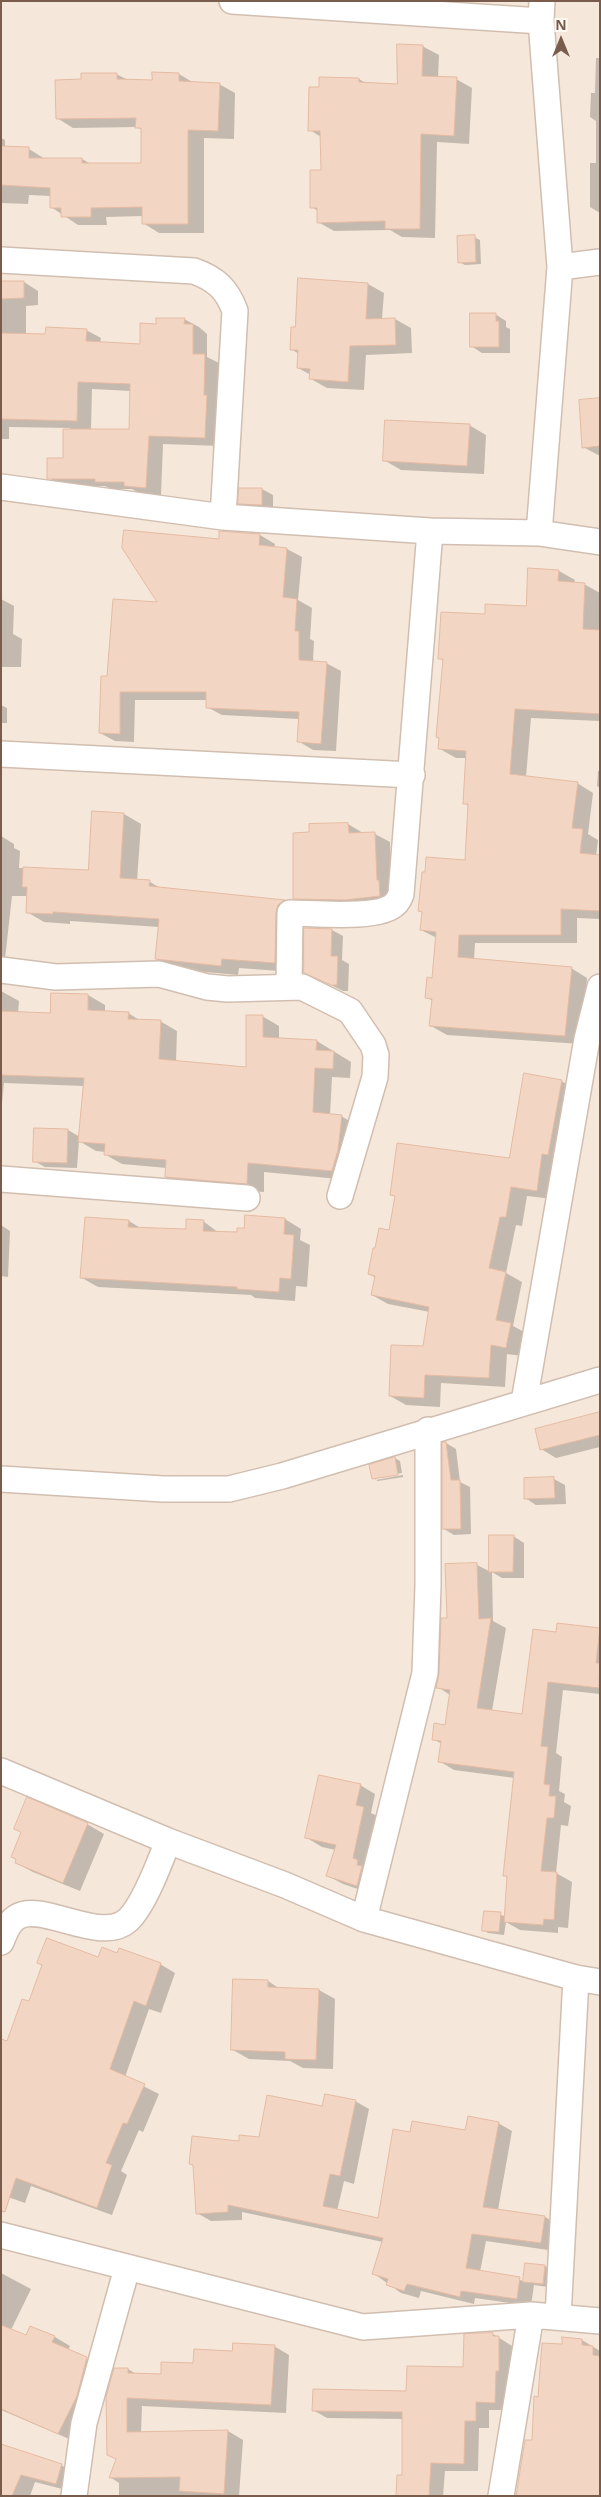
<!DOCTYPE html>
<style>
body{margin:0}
#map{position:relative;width:601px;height:2497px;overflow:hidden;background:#fdf6ec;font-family:"Open Sans",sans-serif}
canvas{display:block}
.frame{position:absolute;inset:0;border:2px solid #7a5c4d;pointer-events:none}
.north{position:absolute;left:536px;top:15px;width:50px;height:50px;-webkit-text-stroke:4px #fffaf3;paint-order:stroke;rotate:0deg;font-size:14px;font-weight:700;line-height:20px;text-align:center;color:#7a5c4d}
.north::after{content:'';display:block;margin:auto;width:18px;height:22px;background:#7a5c4d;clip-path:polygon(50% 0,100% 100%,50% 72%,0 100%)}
</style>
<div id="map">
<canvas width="601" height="2497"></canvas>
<div class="frame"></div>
<div class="north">N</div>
</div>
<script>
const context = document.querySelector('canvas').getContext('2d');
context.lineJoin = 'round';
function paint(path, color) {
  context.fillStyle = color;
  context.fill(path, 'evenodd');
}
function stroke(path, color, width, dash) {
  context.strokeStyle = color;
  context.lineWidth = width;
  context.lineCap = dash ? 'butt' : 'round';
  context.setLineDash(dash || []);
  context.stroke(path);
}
paint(new Path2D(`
 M1 1H600V2496H1Z`), '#f5e8da');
paint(new Path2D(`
 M422 46 439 55 438 78 456 79 472 88 469 144 437 142 435 238 402 237 390 230 334 231 318 222V211L312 207 322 171 321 137 310 130 320 88 359 79 367 84 398 86Z
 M596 58H600V213L590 207V163H596V121L590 117 591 93H595Z
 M116 74 128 80 153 81 179 74 194 83 219 84 235 93 234 139 204 138V233H159L143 223V216L106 217 107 225H78L51 207V196L29 195 28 204 1 203V138L5 140V148L29 149 45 159H82L91 164H143L142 130 137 127 73 128 57 118 83 81Z
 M474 237 480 240 481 264 465 265 459 262Z
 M299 280 368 284 384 293 382 319H395L411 328 412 353 366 355 364 390 327 388 311 379V375L298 368 299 354 291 349 296 328Z
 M1 282H24L38 291V305L26 306V335H46L86 330 101 338 100 343 141 345 157 325 184 319 199 327 207 334V357L219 363 220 446 163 444 161 495 140 494 132 489H111L105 486H63L49 478 64 459 70 428 9 427V439H1ZM92 389 131 391 130 430H91Z
 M495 314 506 321V327L510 329V353H482L471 346Z
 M600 400V456L583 447Z
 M469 425 486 435 484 474 401 470 384 460Z
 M262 489 273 495V511L251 509 239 503Z
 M260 535 275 544 274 548 287 549 302 557 298 600 312 608 310 639 314 641 313 662 326 663 341 671 336 751 313 750 298 741 299 719 222 715 207 707V700H135L134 742 115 741 100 733 108 677 160 603 220 541Z
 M559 571 575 580 574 583 584 584 600 593V721L531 718 526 777 577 783 593 793 588 834 598 840 596 856H600V919L577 918V943H475L474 959 571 968 587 978 581 1044 447 1035 431 1026 433 1001 426 997 433 979 437 938 421 930 423 913 419 911 466 862 469 806 464 803 467 758H456L440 749 444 661 439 658 486 615 527 608Z
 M1 599 14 606 13 634 22 639 21 667H1Z
 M1 705 7 708V723H1Z
 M598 771H600V788L597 786Z
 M124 814 141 824 137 881 150 882 162 889 285 901 301 910 292 972 239 968 238 975 173 969 156 959 159 927 70 921V924L44 922 27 912 28 896H12L5 959H1V836L14 844V848L20 851 19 868 89 871Z
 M348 824 363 833 375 834 390 842 391 888 394 904 309 906 295 898 310 834Z
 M332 930 343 936 342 960 349 964 348 991H343L305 972Z
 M1 991 19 1001 18 1013 51 1014 52 995H88L105 1005V1012L128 1013 141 1021H160L177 1031 176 1062 247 1068 262 1016 279 1026V1039L317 1041 351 1062 350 1078 332 1077 330 1115 341 1116 358 1126 349 1180 264 1172V1192L183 1186 166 1177 167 1168 122 1164 106 1155V1152L96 1151 79 1141 77 1168 45 1167 34 1161 68 1130 80 1137 84 1086 4 1083 1 1112Z
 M561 1081 578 1090 553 1199 527 1196 522 1226 516 1225 506 1273 522 1282 513 1326 526 1333 522 1356 507 1354 505 1387 441 1383 440 1407 406 1405 390 1396 424 1348 430 1312 388 1304 372 1295 376 1278 369 1274 391 1232 396 1197 391 1194 510 1159Z
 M246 1216 285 1219 301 1229 300 1240 310 1245 307 1287 296 1286 295 1301 255 1298 251 1295 98 1287 82 1278 129 1221 142 1229 187 1231 203 1221 219 1233H238L245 1229Z
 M1 1225 10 1231 8 1277 1 1276Z
 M600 1413V1447L556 1458 541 1449Z
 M446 1443 456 1449 460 1482 470 1487 471 1534 454 1535 444 1529Z
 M395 1458 400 1461 402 1473 376 1477V1480L403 1475V1477L378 1481 373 1478 371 1466Z
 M554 1479 565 1485 566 1504 536 1505 525 1498Z
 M491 1536H513L524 1543V1578H502L492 1572 493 1621 506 1628 492 1711 523 1715 557 1633 600 1629V1694L563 1690 556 1753 562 1757 559 1791 565 1794 564 1802 571 1806 568 1826 561 1825 556 1873 572 1882 568 1928 558 1927V1933L520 1930 506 1922 504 1935 488 1933 483 1930 485 1912 505 1916 508 1878 504 1875 515 1778 454 1770 439 1761 442 1744 433 1739 446 1726 450 1695 438 1687 448 1620 477 1565 491 1572Z
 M360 1785 375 1794 371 1813 379 1817 373 1894 343 1884 328 1876 336 1850 322 1847 307 1838Z
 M87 1824 104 1834 80 1891 33 1872 16 1863 22 1832Z
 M117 1954 160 1964 175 1973 161 2013 149 2009 125 2077 159 2094 143 2132 139 2130 121 2171 127 2175 112 2215 31 2186 25 2203 2 2195 8 2043 30 2003 99 1959Z
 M268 1981 280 1989 319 1990 335 1999 333 2069 303 2068 290 2061 249 2059 233 2050Z
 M355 2101 369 2109 354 2184 344 2181 337 2211 379 2220 411 2133 466 2131 498 2123 512 2131 498 2210 545 2217 559 2225 555 2251 486 2241 480 2272 524 2281 545 2266 550 2269 548 2287 534 2285 531 2306 475 2298 474 2304 421 2291 419 2298 401 2293 373 2273 383 2242 242 2212V2220L211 2221 197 2213 195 2166 191 2164 240 2142 260 2138 323 2108Z
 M1 2273 31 2289 11 2330 27 2337 30 2328 55 2337 70 2346 68 2350 102 2367 74 2441 1 2410Z
 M493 2334 512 2346V2378L509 2410H489V2428H479L478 2471H445L443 2496H397L403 2476V2419L327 2418 313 2410 408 2392 465 2368Z
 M582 2340 600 2351V2496L533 2442 540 2398 563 2345Z
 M274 2346 289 2355 286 2413 142 2406 141 2433 228 2431 243 2440 239 2496H119V2483L110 2477 117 2459 128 2369 136 2374 162 2375 233 2352Z
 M1 2445 61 2465 75 2473 70 2491 35 2482 30 2496H1Z`), '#0003');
const building = new Path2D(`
 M397 44 423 45 422 76 457 77 454 136 421 134 420 229H385V221L317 223V208H310V170H321L320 131H308L309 87H319V77L359 78V82L397 84Z
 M152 72 179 73V81L220 83 218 131 188 130V224H142V207L91 208V217H61V208H50V188L1 185V146L29 147V158H82V163H141V128H135L136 118 56 119 55 80 81 79V73H117V79L152 80Z
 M475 235 476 262 458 263 457 236Z
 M298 278 368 283 366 319 395 318 396 345 350 346 348 382 309 379 310 369 297 368 298 350H290L291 327H295Z
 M1 281H24V298L1 299Z
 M470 313H496V321H499V347H470Z
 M156 318H185L184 324H193V354H205L204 395H207L205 438 149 436 146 488 124 486V482H95V479H47V458H63V429H129L130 384 78 382 77 421 1 419V333L45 334 46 327 87 329 86 341 140 344V323L156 324Z
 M600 398V446L582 448 579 400Z
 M385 420 470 424 467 466 383 461Z
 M239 488H262V505L238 504Z
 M124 530 219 539V531L260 534 259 545 287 548 283 597 297 599 295 631H299V660L327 662 321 744 297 742 299 712 206 708V692H120V734L99 733 101 676H107L113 599 157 602 122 548Z
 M528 568 559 570 558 581 585 583 583 629 600 630V714L515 709 510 774 578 782 572 828 583 829 580 853 600 855V911L561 909V935H459L458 957 572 967 565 1036 429 1026 432 999 425 998 427 977 432 978 436 932 420 930 422 912 418 911 422 872H425L426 857 465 860 468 804H463L466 751 438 749 439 738 436 737 443 659H438L441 612 485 614V604L526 606Z
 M92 811 124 813 120 878 150 880 149 886 285 900 278 905 276 912 275 963 222 959 221 966 155 959 159 919 53 912V914L26 913 27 887H22L23 867 88 870Z
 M348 823 349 833 375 832 377 880H379L380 896 345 900 293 899V833L309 832V824Z
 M304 928 332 929 331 956H338L337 985H331L304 973Z
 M51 993 88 994V1010L129 1012 128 1019 161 1020 159 1059 246 1067V1015H263V1037L317 1040 316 1050 334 1051 333 1069 315 1068 313 1112 342 1115 338 1150 332 1171 248 1163 247 1184 165 1177 166 1160 104 1155 105 1144 78 1142 84 1078 1 1075V1011L50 1013Z
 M524 1073 562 1080 548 1155 542 1154 537 1191 511 1187 506 1217H500L489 1268 506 1272 496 1320 511 1323 506 1348 491 1345 489 1378 425 1375 424 1398 389 1396 391 1345 423 1346 429 1307 371 1295 375 1276 368 1274 373 1248H375L379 1228 389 1230 395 1196 390 1195 397 1143 509 1158Z
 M34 1128 68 1129 67 1163 33 1162Z
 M245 1215 285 1218 284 1234 294 1235 291 1279 280 1278 279 1292 237 1289V1287L80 1278 85 1217 129 1220 128 1227 186 1229V1219L204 1220 203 1231 237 1232V1228H244Z
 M600 1412V1435L540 1450 535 1429Z
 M446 1442 451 1480H460L461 1529H442V1443Z
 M395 1457 398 1475 372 1479 369 1465Z
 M554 1477 555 1498 524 1499V1478Z
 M489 1535H514L513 1572H489Z
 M477 1563 479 1619 491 1618 477 1708 522 1714 533 1629 556 1632 557 1623 600 1628 596 1663H600L599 1688 548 1682 541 1746 548 1747 544 1784 550 1785 549 1796H556L554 1818H547L541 1871 557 1872 554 1920 544 1919 543 1925 504 1922 507 1876H503L514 1772 438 1762 441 1741 432 1740 434 1723 445 1725 450 1690 436 1688 439 1674 441 1618H447L445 1564Z
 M319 1775 361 1784 356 1805 364 1807 353 1858 358 1860 357 1865 362 1866 357 1886 326 1876 336 1845 305 1838Z
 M27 1797 88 1823 63 1883 15 1863 16 1859 11 1857 21 1832 14 1829Z
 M484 1911 501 1912 499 1932 482 1931Z
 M47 1938 98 1957 102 1947 117 1953 119 1948 161 1963 146 2006 134 2001 110 2069 145 2084 127 2124 123 2123 106 2163 112 2165 97 2208 16 2178 5 2212 1 2211V2039L7 2041 22 1999 29 2001 42 1965 37 1963Z
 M233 1979 268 1980V1987L319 1989 316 2060 285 2059V2052L231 2050Z
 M325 2094 356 2100 340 2176 330 2174 323 2206 378 2218 393 2129 410 2132 412 2121 465 2130 468 2116 499 2122 483 2207 545 2216 541 2243 472 2234 466 2268 520 2277 517 2299 461 2291 460 2297 407 2284 404 2291 386 2285 388 2279 372 2274 383 2238 228 2205V2212L196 2214 193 2165 189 2164 192 2136 239 2141V2135L259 2137 267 2095 322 2106Z
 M525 2263 545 2265 543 2284 523 2282Z
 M1 2325 26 2335 30 2326 55 2336 52 2342 87 2357 77 2396 58 2434 1 2409Z
 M493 2333V2336H499V2371H496L495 2403 476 2402V2421H465L464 2464 431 2463 429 2496H396L397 2475H402V2412L312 2411 313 2389 406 2391 407 2366 463 2367 464 2334Z
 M562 2337 582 2339V2345L593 2346V2355L600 2356V2496H516L525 2440H532L534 2396 538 2397 542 2343 562 2344Z
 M233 2343 275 2345 271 2405 127 2398V2432L228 2430 224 2494 179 2491 180 2477 109 2478 116 2459 107 2455 106 2397 114 2368H128V2373L161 2374V2362L193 2363 194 2349 232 2351Z
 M1 2444 62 2464 56 2484 21 2475 12 2496H1Z`);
paint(building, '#f3d5c3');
stroke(building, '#e6bba3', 1);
const minor = new Path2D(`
 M232 1 541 21
 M1 260 194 271C216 279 227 289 235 311L223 517
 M560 267 600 262
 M1 487 223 517 430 531 539 533 600 542
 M539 533 560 267 541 21 542 1
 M1 754 412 775
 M1 970 56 977 159 974 207 987 228 989 302 987 350 1011 373 1045 376 1055 375 1077 340 1196
 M289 986 290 913C312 913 380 920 395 904 398 901 400 897 401 894L430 531
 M1 1179 247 1198
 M524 1402 587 1039 600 987
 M1 1479 163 1489H229L282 1476 600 1380
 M1 1771 168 1841 285 1885 364 1919 576 1978 600 1982
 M364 1919 425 1673 428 1586V1430
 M1 1942C5 1933 7 1923 17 1917 41 1901 101 1945 128 1920 144 1905 160 1862 168 1841
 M1 2235 363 2327 531 2315 600 2321
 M558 2317 576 1978
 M74 2496 84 2423 127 2268
 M501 2496 531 2315`);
stroke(minor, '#d1beb0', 28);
stroke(minor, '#fff', 25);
</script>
